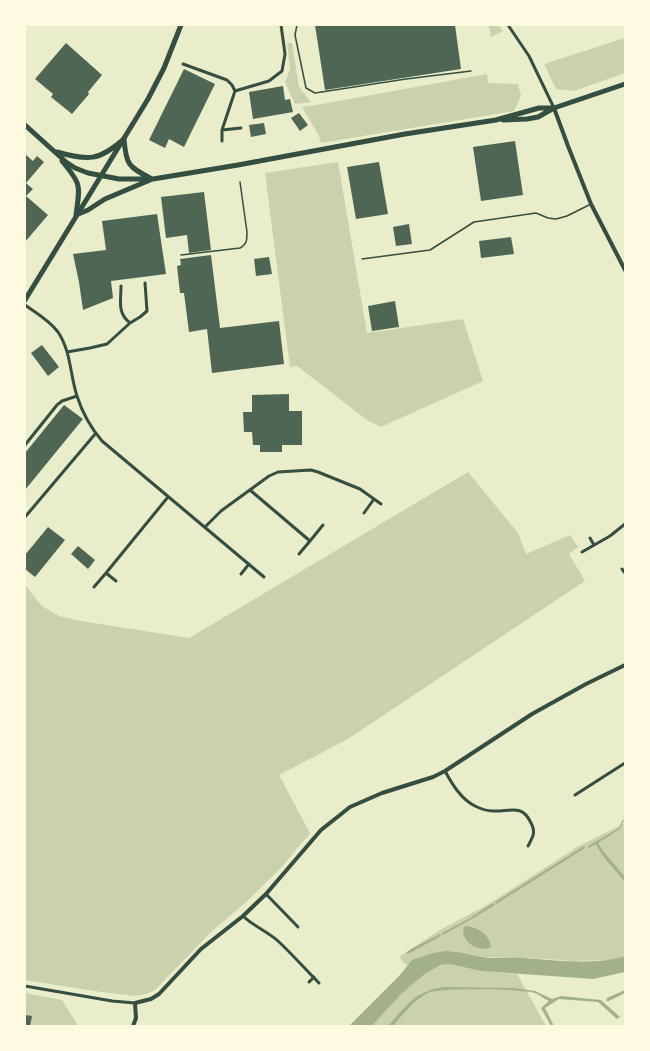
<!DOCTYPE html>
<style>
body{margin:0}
#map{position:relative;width:650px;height:1051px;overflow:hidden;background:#e9edc9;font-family:"Sofia Sans Condensed",sans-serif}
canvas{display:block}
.frame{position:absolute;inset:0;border:26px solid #fefae0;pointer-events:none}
</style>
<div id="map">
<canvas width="650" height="1051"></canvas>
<div class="frame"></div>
</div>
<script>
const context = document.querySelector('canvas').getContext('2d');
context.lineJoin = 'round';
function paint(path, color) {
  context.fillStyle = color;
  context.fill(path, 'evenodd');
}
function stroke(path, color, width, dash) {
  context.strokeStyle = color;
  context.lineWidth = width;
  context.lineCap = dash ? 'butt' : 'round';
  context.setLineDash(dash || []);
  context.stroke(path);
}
paint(new Path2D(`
 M488 25H498L503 31 491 37 489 27Z
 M625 38V73L574 91 556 89 544 64Z
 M287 43H292L299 87 311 102 295 104 285 82 290 69Z
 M487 74 488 83 518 84 521 96 514 111 321 143 319 136 302 107 316 105Z
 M338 162 367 333 463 319 483 381 381 427 367 420 297 366 290 367 265 173Z
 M468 472 518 533 526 554 570 535 578 547 569 554 585 581 348 739 279 775 310 833 281 868 245 903 211 932 154 991 146 994 134 996 94 991 25 980V585L42 606 59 616 81 621 189 638Z
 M625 823V956L610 960 571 961 550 959 484 957 451 951 421 957 412 960 407 966 399 957 440 930 487 905 579 846Z
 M449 964 481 971 517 974 546 1026H372C389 1007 422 966 449 964Z
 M25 993 62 1000 77 1024 76 1026H25Z`), '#cad2ad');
paint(new Path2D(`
 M625 818 620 829 598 843 603 851 625 877V882C615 869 602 858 596 844L589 848 588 846 619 828 622 821Z
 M584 846 585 848 496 904 495 902Z
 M493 903 495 905 470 920 443 935 442 933 470 918Z
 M467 926C479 928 489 934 491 947 479 954 459 940 464 927Z
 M440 934 441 936 408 954 406 953 411 949Z
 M446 951C458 951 470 955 482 957 495 959 509 957 522 958 556 960 592 966 625 956V972L593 979 481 971 449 964 441 965 426 973 401 994 372 1026H349L400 975 412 960 433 953Z
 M445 987 514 988 535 991 552 999 561 996 601 1000 620 1017 617 1019 598 1002 559 999 545 1008 554 1026H551L541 1008 549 1001C544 999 540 995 535 993 523 989 439 987 428 993 414 1000 403 1014 393 1026H388C407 1005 416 990 445 987Z
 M625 990V993L609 1001H606L607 998Z`), '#a3b18a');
paint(new Path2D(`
 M315 25H455L461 69 325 90Z
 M66 43 102 75 88 92 89 94 72 114 51 97 53 94 35 79Z
 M184 69 215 84 184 147 169 139 165 148 149 140Z
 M283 86 285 100 290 99 293 112 253 119 249 92Z
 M299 113 308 125 300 131 291 118Z
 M264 123 266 134 251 137 249 125Z
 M515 141 523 195 481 201 473 147Z
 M25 154 33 161 37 156 44 162 26 183 33 189 26 196 48 215 25 242Z
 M379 162 388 214 356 219 347 167Z
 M204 192 211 250 189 253 187 235 166 238 161 197Z
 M157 214 166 274 111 281 113 298 83 310 79 282 73 254 106 250 102 221Z
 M409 224 412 244 396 246 393 227Z
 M511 237 514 254 481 258 479 241Z
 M211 255 220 328 279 321 284 364 212 373 207 329 189 332 184 293H180L177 266 181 265 180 259Z
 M269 257 272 274 256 276 254 259Z
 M395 301 399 327 372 331 368 306Z
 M42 345 59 367 48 376 31 353Z
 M289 394V411H302V445H282V452H260V445H253L252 432H244L243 412H252V395Z
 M64 405 83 419 25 490V453Z
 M48 527 65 540 35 577 25 569V555Z
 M78 546 95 560 88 569 71 554Z
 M25 1015 32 1016 30 1026H25Z`), '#4f6655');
stroke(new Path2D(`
 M297 25 295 35 306 88 315 93 406 79 471 71
 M181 255 240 248C247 244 247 240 247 232L240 182
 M362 259 430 250 474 222 536 213 548 218 556 219 567 216 589 205`), '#344e41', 1.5);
stroke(new Path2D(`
 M508 25 529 56 554 108
 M183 64 227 80 232 85 235 91 222 130V141
 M235 91 269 81 282 71 285 54 281 25
 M222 130 241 128
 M121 286C121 301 117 313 130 323
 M25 305C36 313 49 320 58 332 71 351 70 375 77 396 82 412 91 428 102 441L264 577
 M67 352 90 348 107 344 130 323 140 317 147 311 145 283
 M25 445 57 405 62 401 77 396
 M250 490 310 541 323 525
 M364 513 374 499
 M25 517 96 433
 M205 527 221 511 269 476 278 472 311 470 318 472 360 489 381 504
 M590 538 594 545
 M582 552 610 536 625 524
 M299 554 310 541
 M622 569 625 573
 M241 574 249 564
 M116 581 106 573 168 497
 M94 587 106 573
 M445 771C452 784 461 799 475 806 481 809 487 811 493 811 509 812 522 803 531 823 536 832 533 837 528 846
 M575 795 625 763
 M266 894 298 927
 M243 916C253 926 267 931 278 941 292 954 305 969 319 983
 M309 982 314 977
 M25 986 112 1001 135 1003`), '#344e41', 3);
stroke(new Path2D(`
 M554 108 568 146 591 204 625 270
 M133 1026 136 1018 135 1003 151 999 159 994 201 949 243 916 266 894 321 830 350 807 382 793 433 777 445 771 532 714 586 684 625 665`), '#344e41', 4);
stroke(new Path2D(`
 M25 300 148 99 164 68 181 25`), '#344e41', 5);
stroke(new Path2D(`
 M503 120 527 119 538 117 554 108 625 84
 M25 125 66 162 75 168 88 173 119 179H153L238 165 405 134 496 120 539 108H554
 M124 139C126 166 129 167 152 179
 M57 152C88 161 99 161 124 139
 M62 161C82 185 80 185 76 215L88 210 105 199 150 180`), '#344e41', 5);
</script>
